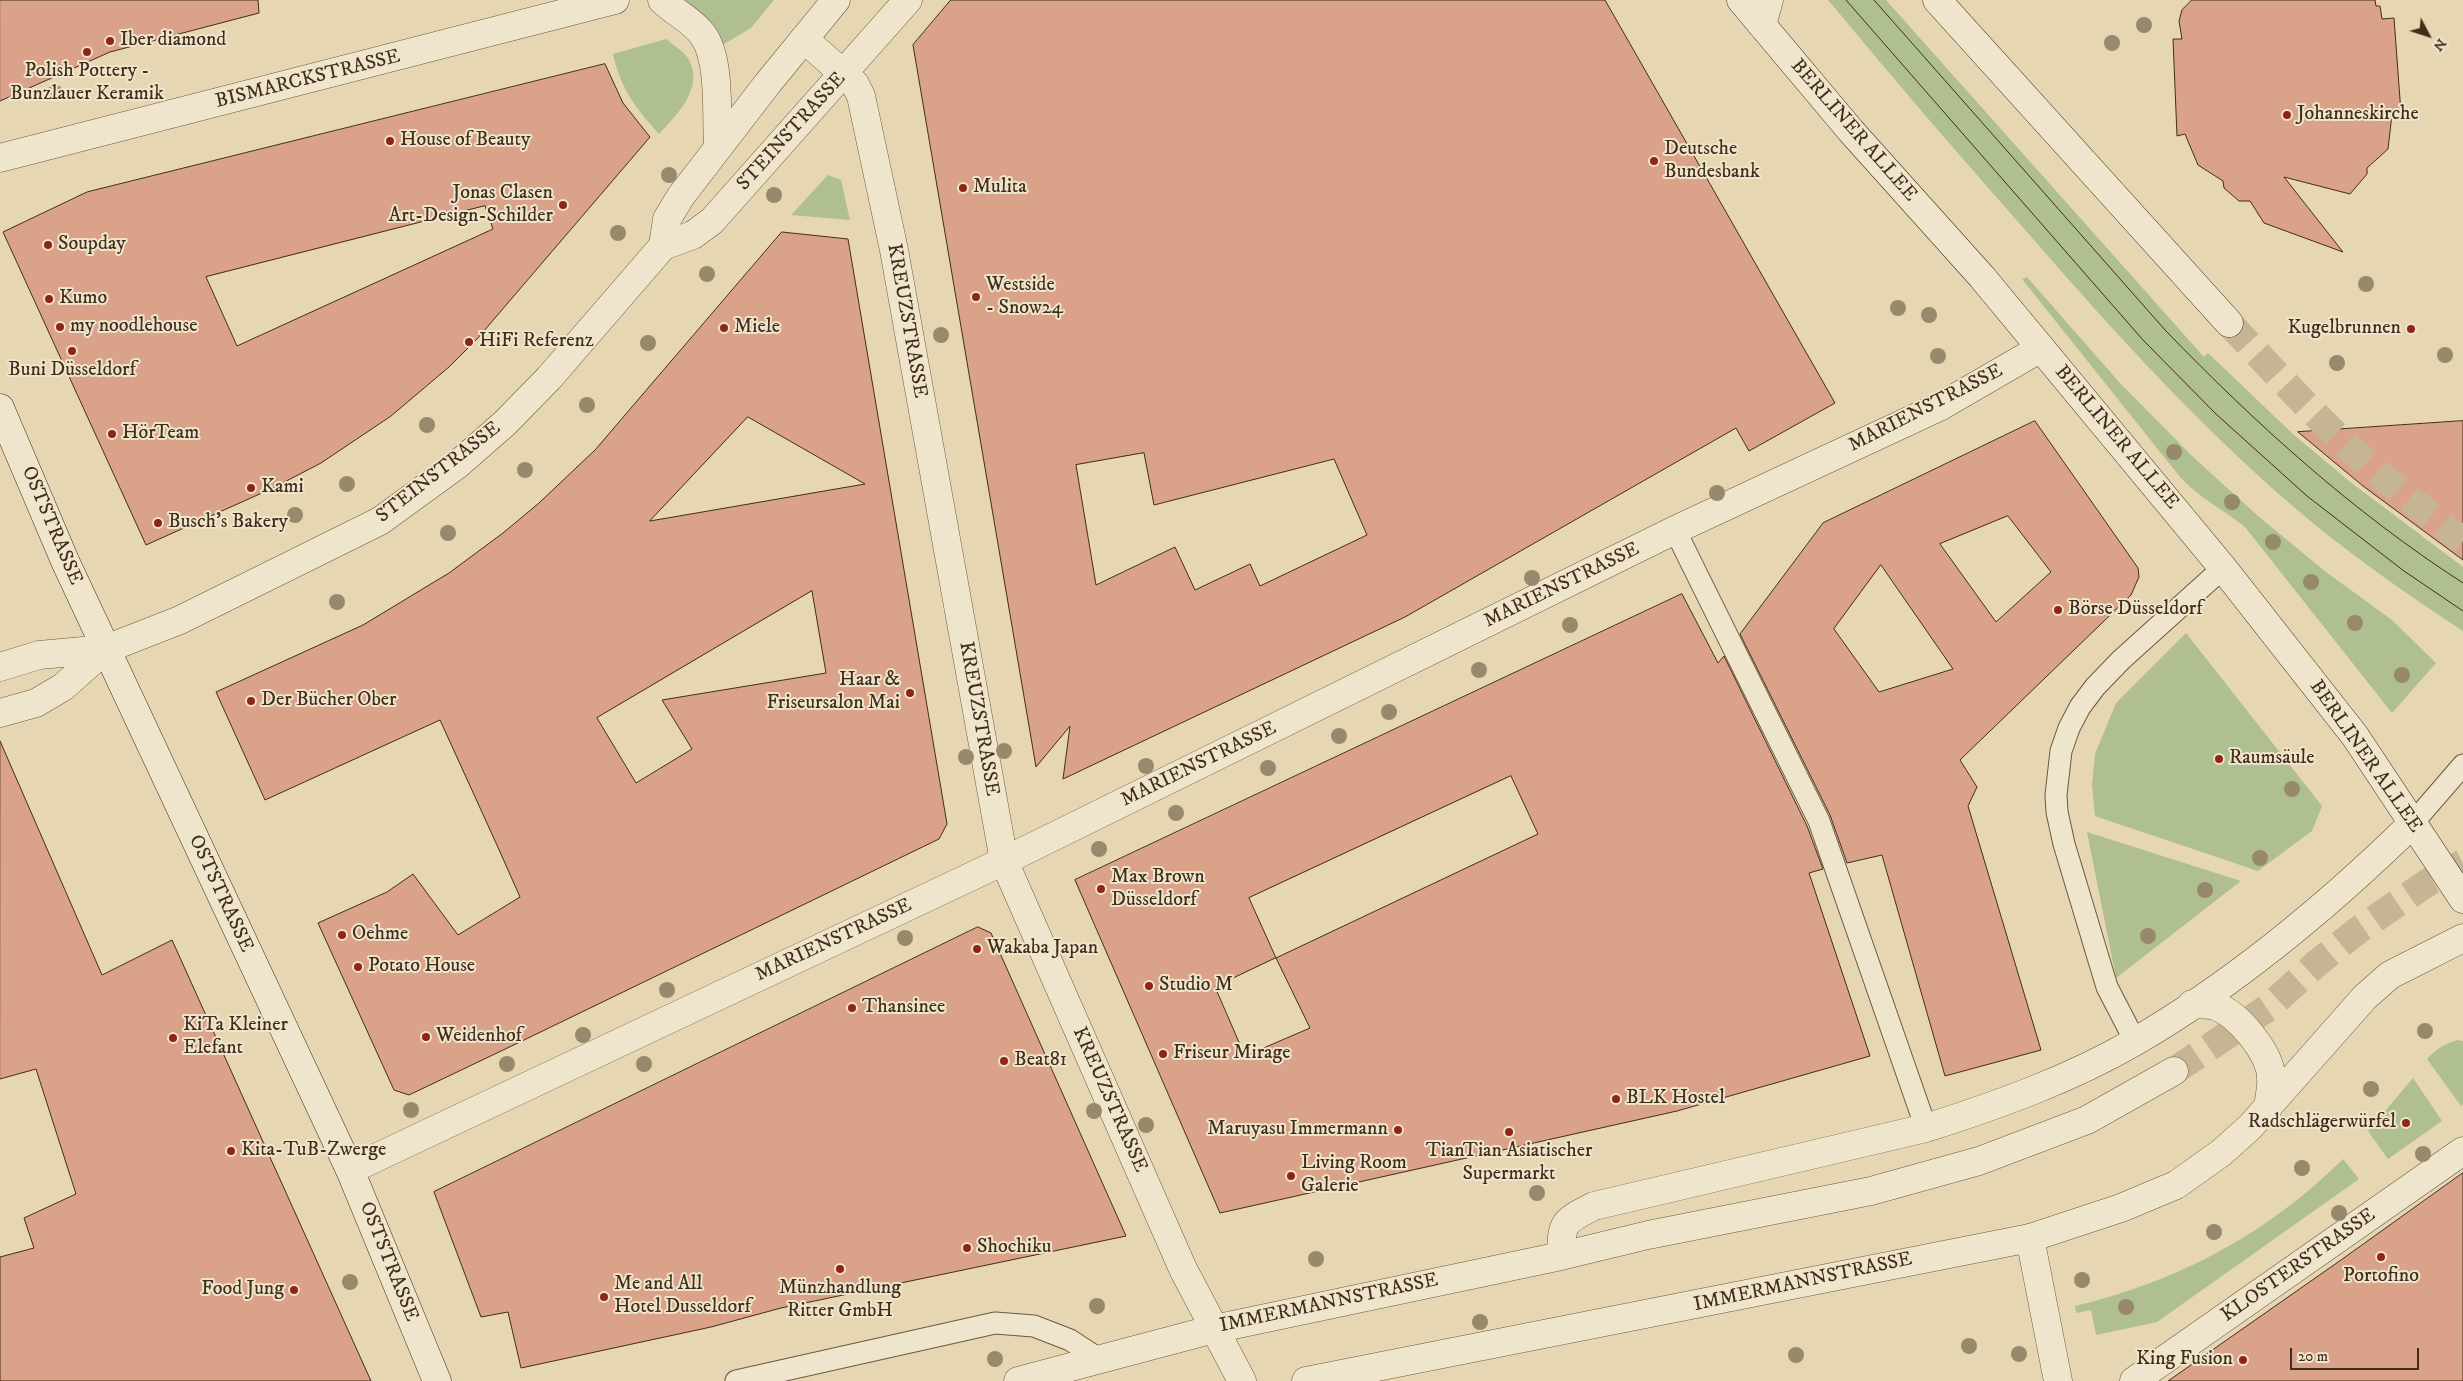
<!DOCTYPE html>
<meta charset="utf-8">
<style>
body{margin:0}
#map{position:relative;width:2463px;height:1381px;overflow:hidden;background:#e6d7b2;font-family:"IM FELL DW Pica",serif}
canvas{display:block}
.north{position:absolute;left:2403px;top:10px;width:50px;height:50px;-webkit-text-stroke:4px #efe5cd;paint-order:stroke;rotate:130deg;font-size:14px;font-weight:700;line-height:20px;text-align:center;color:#412d1a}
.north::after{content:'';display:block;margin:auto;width:18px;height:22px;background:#412d1a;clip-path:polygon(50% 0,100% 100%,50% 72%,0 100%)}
.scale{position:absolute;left:2290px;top:1348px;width:129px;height:22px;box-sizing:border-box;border:2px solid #412d1a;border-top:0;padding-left:6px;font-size:15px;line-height:18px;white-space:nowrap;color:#412d1a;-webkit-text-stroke:4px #efe5cd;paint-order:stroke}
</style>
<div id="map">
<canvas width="2463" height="1381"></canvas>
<div class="north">N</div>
<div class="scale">20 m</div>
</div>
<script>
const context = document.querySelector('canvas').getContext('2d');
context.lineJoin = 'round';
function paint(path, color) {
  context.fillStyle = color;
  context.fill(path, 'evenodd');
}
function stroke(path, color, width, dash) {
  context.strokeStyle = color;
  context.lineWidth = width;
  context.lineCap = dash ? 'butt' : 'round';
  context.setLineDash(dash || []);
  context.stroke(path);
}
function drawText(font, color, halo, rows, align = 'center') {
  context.font = font + ' "IM FELL DW Pica",serif';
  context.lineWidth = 4;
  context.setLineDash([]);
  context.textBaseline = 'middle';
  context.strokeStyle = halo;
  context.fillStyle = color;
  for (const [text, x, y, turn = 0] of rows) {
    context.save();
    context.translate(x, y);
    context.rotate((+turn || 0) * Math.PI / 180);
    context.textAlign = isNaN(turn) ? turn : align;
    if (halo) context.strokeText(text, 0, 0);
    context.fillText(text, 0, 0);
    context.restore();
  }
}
paint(new Path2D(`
 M683 0H774L751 28 719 47Z
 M1828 0H1886L2204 357 2208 353 2294 435 2349 481 2463 567V631C2402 591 2343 550 2288 502 2196 422 2114 332 2034 240 1964 161 1895 81 1828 0Z
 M666 39C673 45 685 52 689 60 704 88 677 115 659 134 636 109 620 87 613 54Z
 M828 175 841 180 850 220 791 215Z
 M2027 277 2119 382 2192 456 2258 516 2326 572 2392 620 2436 663 2392 713 2245 527C2224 510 2198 497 2180 477L2022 279Z
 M2186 633 2322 806 2312 831 2258 871 2095 816 2092 784 2095 754 2116 703Z
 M2087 832 2241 881 2116 978Z
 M2458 1040 2463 1041V1104L2461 1106 2427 1059C2436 1049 2444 1044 2458 1040Z
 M2413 1078 2442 1121 2388 1159 2368 1131Z
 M2343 1159 2359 1179 2157 1322 2096 1335 2091 1310 2076 1313 2075 1306C2177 1282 2269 1233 2343 1159Z`), '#afbf90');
const building = new Path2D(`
 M0 0H258L259 13 110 52 0 101Z
 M951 0H1605L1835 403 1749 451 1736 428 1405 617 1063 779 1070 726 1036 767 913 45ZM1144 453 1154 505 1334 459 1367 535 1260 586 1250 564 1195 590 1175 547 1096 585 1076 465Z
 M2192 0H2375L2376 6H2380L2382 19 2394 18 2401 113 2392 114 2388 149 2367 168V174L2350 194 2284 177 2343 252 2264 223 2250 201H2239L2224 188 2223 181 2198 165 2185 134 2177 136 2173 39H2182L2179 21 2182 10Z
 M605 64 623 103 650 137 477 339 449 367 391 416 321 463 273 488 146 545 3 232 87 192ZM485 206 493 229 237 346 206 277Z
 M782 232 848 239 947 824 939 839 522 1041 409 1095 394 1090 318 923 387 892 413 874 458 935 520 897 496 843 440 720 265 800 216 692 363 625 449 573 503 533 539 503 595 450ZM748 417 865 484 650 521ZM812 591 826 673 662 700 692 749 636 783 597 718Z
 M2035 421 2138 568 2139 577 2131 595 1960 760 1977 787 1968 806 2041 1050 1945 1076 1882 855 1847 863 1830 815 1740 634 1823 523ZM2008 516 2051 572 1996 622 1940 544ZM1881 565 1953 669 1879 692 1834 629Z
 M2463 421V560L2363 486 2298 432Z
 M1682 594 1718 663 1724 656 1807 826 1823 869 1809 873 1870 1056 1677 1111 1220 1213 1075 880ZM1511 776 1538 834 1276 958 1249 898ZM1276 958 1310 1028 1245 1056 1215 987Z
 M0 741 102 975 172 940 371 1381H0V1257L34 1248 24 1218 76 1194 36 1069 0 1079Z
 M978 927 991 933 1126 1236 781 1308 711 1327 521 1368 508 1312 481 1317 434 1192Z
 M2463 1173V1381H2168L2341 1260Z`);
paint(building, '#dba28a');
stroke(building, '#412d1a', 1);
stroke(new Path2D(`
 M2174 1071 2269 1007 2316 964 2357 931 2430 881 2463 863`), '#c5b594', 28, [28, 14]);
stroke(new Path2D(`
 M2229 323C2269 366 2308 409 2351 449 2386 482 2425 511 2463 541`), '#c5b594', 28, [28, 14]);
const service = new Path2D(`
 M1675 530 1819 821 1926 1128
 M2412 824 2463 765
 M2135 1041 2107 987 2064 844 2057 812 2056 795 2061 751 2069 728 2080 707 2095 687 2121 660 2223 568
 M736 1381 995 1323 1034 1326 1070 1340 1099 1359`);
const pedestrian = new Path2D(`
 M2134 1381 2463 1151`);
const minor = new Path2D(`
 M662 0C674 12 693 21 703 35 721 60 716 115 718 147
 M804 39 855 84 861 96 894 250 1004 861 1183 1269 1242 1381
 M0 158 615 0
 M350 1170 1004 861 1675 530 1941 406 2041 348
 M2030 1238 2058 1381`);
const tertiary = new Path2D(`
 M1762 25 1769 0
 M663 246 667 219 681 196 768 83 836 0
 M0 667 39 655 106 649 180 620 380 521 457 465 505 423 549 378 663 246 693 235 712 221 908 0
 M0 713 36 703 63 687 106 649
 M2192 1004C2199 1005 2209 1004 2215 1006 2238 1013 2271 1054 2271 1077 2272 1087 2269 1098 2268 1108
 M1561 1256C1562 1221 1563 1222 1594 1206L1926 1128C1998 1105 2071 1079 2136 1041 2237 982 2328 906 2412 824
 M1018 1381 1214 1329 1561 1256 1648 1235 1871 1191 1979 1161 2087 1120 2174 1071
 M1306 1381 2030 1238 2121 1208 2176 1185 2221 1153 2250 1127 2365 997 2390 975 2463 938`);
const secondary = new Path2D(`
 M1741 0 1851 131 1982 277 2223 568 2355 736 2463 899
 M1937 0 2229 323
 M0 408 65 561 350 1170 437 1381`);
stroke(service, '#6a5840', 23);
stroke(pedestrian, '#6a5840', 29);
stroke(minor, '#6a5840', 29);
stroke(tertiary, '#6a5840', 29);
stroke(secondary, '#412d1a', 29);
stroke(service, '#efe5cd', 21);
stroke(pedestrian, '#efe5cd', 28);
stroke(minor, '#efe5cd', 28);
stroke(tertiary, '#efe5cd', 28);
stroke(secondary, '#efe5cd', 28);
stroke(new Path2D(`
 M1846 0 2143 340 2216 414 2307 496 2404 571 2463 611
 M1874 0 2166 331C2257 425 2353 512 2463 583`), '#412d1a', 1);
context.fillStyle = '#97896c';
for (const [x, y] of [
 [2144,25],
 [2112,43],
 [55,93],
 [669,175],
 [774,195],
 [618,233],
 [707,274],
 [2366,284],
 [1898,308],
 [1929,315],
 [941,335],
 [648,343],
 [2445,355],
 [1938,356],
 [2337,363],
 [587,405],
 [427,425],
 [2174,452],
 [525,470],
 [347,484],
 [1717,493],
 [2232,502],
 [295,515],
 [448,533],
 [2273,542],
 [1532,578],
 [2311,582],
 [337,602],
 [2355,623],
 [1570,625],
 [1479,670],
 [2402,675],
 [1389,712],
 [1339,736],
 [1004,751],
 [966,757],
 [1146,766],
 [1268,768],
 [2292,789],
 [1176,813],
 [1099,849],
 [2260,858],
 [2205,890],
 [2148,936],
 [905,938],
 [667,990],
 [2425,1031],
 [583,1035],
 [507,1064],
 [644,1064],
 [2371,1089],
 [411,1110],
 [1094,1111],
 [1146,1125],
 [2423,1154],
 [2302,1168],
 [1537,1193],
 [2339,1213],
 [2214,1232],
 [1316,1259],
 [2082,1280],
 [350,1282],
 [1097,1306],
 [2126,1307],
 [1480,1322],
 [1969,1346],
 [2019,1354],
 [1796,1355],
 [995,1359]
]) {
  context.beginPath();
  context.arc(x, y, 8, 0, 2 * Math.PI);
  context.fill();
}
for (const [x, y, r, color] of [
 [110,41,5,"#8f2418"],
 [87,52,5,"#8f2418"],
 [2287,115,5,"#8f2418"],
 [390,141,5,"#8f2418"],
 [1654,161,5,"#8f2418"],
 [963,188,5,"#8f2418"],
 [563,205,5,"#8f2418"],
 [48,245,5,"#8f2418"],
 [976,297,5,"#8f2418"],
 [49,299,5,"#8f2418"],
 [60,327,5,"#8f2418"],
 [724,328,5,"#8f2418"],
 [2411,329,5,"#8f2418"],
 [469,342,5,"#8f2418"],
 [72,351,5,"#8f2418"],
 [112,434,5,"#8f2418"],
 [251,488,5,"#8f2418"],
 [158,523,5,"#8f2418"],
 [2058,610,5,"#8f2418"],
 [910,693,5,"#8f2418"],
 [251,701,5,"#8f2418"],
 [2219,759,5,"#8f2418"],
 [1101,889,5,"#8f2418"],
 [342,935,5,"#8f2418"],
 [977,949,5,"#8f2418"],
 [358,967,5,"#8f2418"],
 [1149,986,5,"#8f2418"],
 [852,1008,5,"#8f2418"],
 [426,1037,5,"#8f2418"],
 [173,1038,5,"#8f2418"],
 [1163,1054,5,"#8f2418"],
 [1004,1061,5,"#8f2418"],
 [1616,1099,5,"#8f2418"],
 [2406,1123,5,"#8f2418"],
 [1398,1130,5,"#8f2418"],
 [1509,1132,5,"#8f2418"],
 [231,1151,5,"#8f2418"],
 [1291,1176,5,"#8f2418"],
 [967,1248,5,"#8f2418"],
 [2381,1257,5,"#8f2418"],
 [840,1269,5,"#8f2418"],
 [294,1290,5,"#8f2418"],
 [604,1297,5,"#8f2418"],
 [2243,1360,5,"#8f2418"]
]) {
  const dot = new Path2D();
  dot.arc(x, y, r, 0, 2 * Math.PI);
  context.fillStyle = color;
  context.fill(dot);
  stroke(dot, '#efe5cd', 2);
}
drawText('20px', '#412d1a', '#efe5cd', [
 ["Iber diamond",120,41],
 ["Polish Pottery -",87,72,"center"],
 ["Bunzlauer Keramik",87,95,"center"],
 ["Johanneskirche",2297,115],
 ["House of Beauty",400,141],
 ["Deutsche",1664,150],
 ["Bundesbank",1664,173],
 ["Mulita",973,188],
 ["Jonas Clasen",553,194,"right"],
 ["Art-Design-Schilder",553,217,"right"],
 ["Soupday",58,245],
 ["Westside",986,286],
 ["- Snow24",986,309],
 ["Kumo",59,299],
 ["my noodlehouse",70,327],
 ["Miele",734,328],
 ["Kugelbrunnen",2401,329,"right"],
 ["HiFi Referenz",479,342],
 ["Buni Düsseldorf",72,371,"center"],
 ["HörTeam",122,434],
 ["Kami",261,488],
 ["Busch's Bakery",168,523],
 ["Börse Düsseldorf",2068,610],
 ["Haar &",900,681,"right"],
 ["Friseursalon Mai",900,704,"right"],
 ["Der Bücher Ober",261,701],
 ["Raumsäule",2229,759],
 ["Max Brown",1111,878],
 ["Düsseldorf",1111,901],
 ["Oehme",352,935],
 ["Wakaba Japan",987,949],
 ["Potato House",368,967],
 ["Studio M",1159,986],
 ["Thansinee",862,1008],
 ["KiTa Kleiner",183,1026],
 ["Elefant",183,1049],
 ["Weidenhof",436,1037],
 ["Friseur Mirage",1173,1054],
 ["Beat81",1014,1061],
 ["BLK Hostel",1626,1099],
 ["Radschlägerwürfel",2396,1123,"right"],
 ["Maruyasu Immermann",1388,1130,"right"],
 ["Kita-TuB-Zwerge",241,1151],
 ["TianTian Asiatischer",1509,1152,"center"],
 ["Supermarkt",1509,1175,"center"],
 ["Living Room",1301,1164],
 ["Galerie",1301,1187],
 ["Shochiku",977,1248],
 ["Portofino",2381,1277,"center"],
 ["Me and All",614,1285],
 ["Hotel Dusseldorf",614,1308],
 ["Münzhandlung",840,1289,"center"],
 ["Ritter GmbH",840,1312,"center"],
 ["Food Jung",284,1290,"right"],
 ["King Fusion",2233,1360,"right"]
], 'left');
drawText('20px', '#412d1a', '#efe5cd', [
 ["BISMARCKSTRASSE",308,80,-14],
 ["BERLINER ALLEE",1853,131,49],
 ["STEINSTRASSE",792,132,-48],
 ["KREUZSTRASSE",906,321,80],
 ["MARIENSTRASSE",1926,409,-27],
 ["BERLINER ALLEE",2116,438,50],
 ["STEINSTRASSE",439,473,-38],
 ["OSTSTRASSE",51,526,67],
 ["MARIENSTRASSE",1562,586,-26],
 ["KREUZSTRASSE",978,719,80],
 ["BERLINER ALLEE",2365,757,55],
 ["MARIENSTRASSE",1199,765,-26],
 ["OSTSTRASSE",220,894,65],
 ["MARIENSTRASSE",834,941,-25],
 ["KREUZSTRASSE",1109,1100,66],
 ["OSTSTRASSE",388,1262,68],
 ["KLOSTERSTRASSE",2299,1266,-35],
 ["IMMERMANNSTRASSE",1803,1283,-12],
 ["IMMERMANNSTRASSE",1329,1304,-12]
]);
</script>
